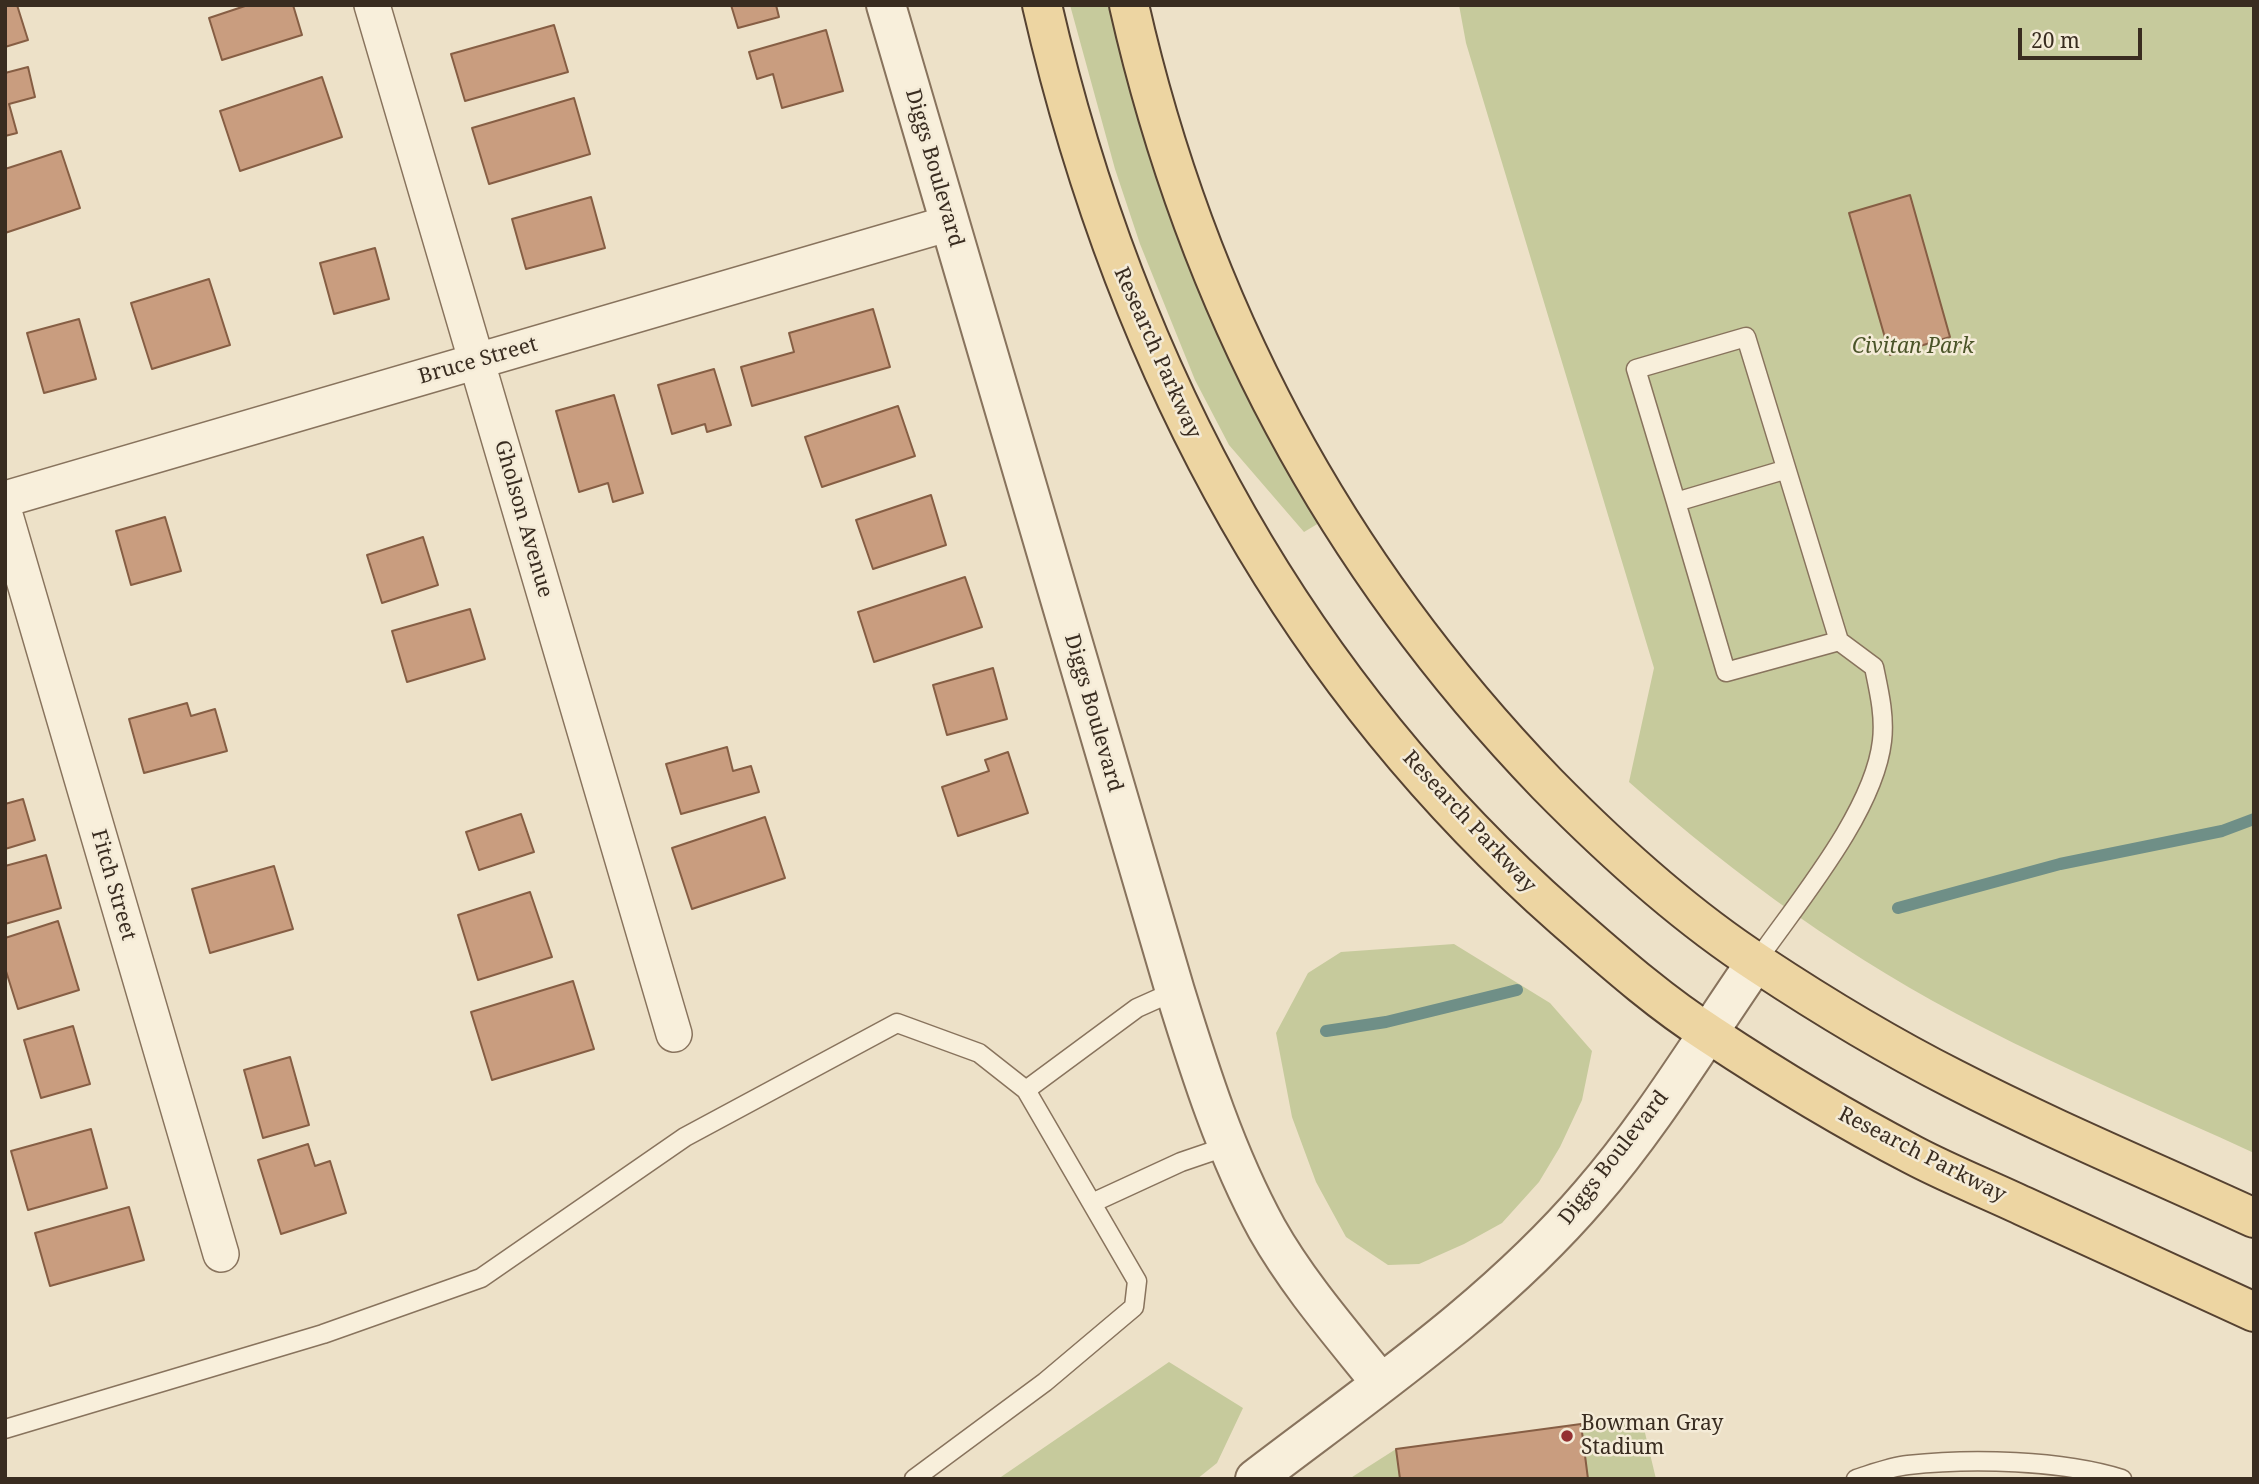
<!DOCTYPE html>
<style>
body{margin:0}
#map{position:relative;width:2259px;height:1484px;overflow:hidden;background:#ede1c8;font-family:"Noto Serif",serif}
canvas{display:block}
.frame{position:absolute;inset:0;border:7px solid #392c20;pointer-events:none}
.scale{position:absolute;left:2018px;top:28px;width:124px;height:32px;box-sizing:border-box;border:4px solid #392c20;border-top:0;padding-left:9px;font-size:21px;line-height:24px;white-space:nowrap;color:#392c20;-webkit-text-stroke:5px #f4ebd7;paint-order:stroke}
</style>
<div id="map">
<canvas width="2259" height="1484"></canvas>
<div class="frame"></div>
<div class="scale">20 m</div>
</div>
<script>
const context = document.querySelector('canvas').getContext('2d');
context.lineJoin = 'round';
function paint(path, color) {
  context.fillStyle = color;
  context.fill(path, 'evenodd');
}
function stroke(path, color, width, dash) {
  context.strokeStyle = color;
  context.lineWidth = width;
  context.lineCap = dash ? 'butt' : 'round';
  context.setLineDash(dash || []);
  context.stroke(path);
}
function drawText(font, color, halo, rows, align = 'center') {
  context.font = font + ' "Noto Serif",serif';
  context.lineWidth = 5;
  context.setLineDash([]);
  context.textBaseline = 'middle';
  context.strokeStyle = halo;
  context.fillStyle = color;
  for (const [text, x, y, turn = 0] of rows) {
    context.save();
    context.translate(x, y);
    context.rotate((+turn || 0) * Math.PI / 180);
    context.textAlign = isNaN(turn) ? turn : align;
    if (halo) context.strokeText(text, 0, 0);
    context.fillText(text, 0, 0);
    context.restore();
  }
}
paint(new Path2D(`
 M1070 5H1111L1187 259 1225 351 1319 523 1304 532 1229 445 1195 380 1140 244 1115 169Z
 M1459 5H2254V1153C2163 1111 2069 1072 1980 1026 1852 961 1736 877 1629 782L1654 668 1466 43Z
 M1454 944 1550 1003 1592 1051 1582 1100 1560 1147 1539 1182 1502 1223 1464 1244 1419 1264 1388 1265 1346 1237 1316 1182 1292 1117 1276 1033 1308 973 1341 952Z
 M1169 1362 1243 1408 1217 1463 1197 1479H998Z
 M1641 1416 1656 1479H1349L1396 1449Z`), '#c6ca9c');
stroke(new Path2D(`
 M1898 908 2060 864 2222 831 2254 819
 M1326 1031 1386 1022 1517 990`), '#6f8f87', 12);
const building = new Path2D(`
 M5 5H17L28 40 5 47Z
 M248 5H293L302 35 222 60 209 18Z
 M731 5H776L779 17 738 28Z
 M554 25 568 72 465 101 451 54Z
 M826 30 843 91 782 108 773 74 757 79 749 52Z
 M28 67 35 97 9 104 17 133 5 136V73Z
 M322 77 342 137 240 171 220 111Z
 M574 98 590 154 489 184 472 128Z
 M61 151 80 208 5 233V169Z
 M1910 195 1950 337 1890 355 1849 213Z
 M591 197 605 248 526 269 512 219Z
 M375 248 389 299 334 314 320 263Z
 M209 279 230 345 152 369 131 303Z
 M873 309 890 367 752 406 741 367 794 352 789 333Z
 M79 319 96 379 44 393 27 333Z
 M714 369 731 425 707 432 705 424 672 434 658 385Z
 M614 395 643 493 613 502 608 483 579 492 556 411Z
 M898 406 915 456 822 487 805 437Z
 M931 495 946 545 873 569 856 520Z
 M165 517 181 571 131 585 116 531Z
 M423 537 438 585 382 603 367 555Z
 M965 577 982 627 874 662 858 612Z
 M470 609 485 659 407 682 392 631Z
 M993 668 1007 719 947 735 933 685Z
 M187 703 191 716 215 709 227 751 144 773 129 719Z
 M727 747 733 771 751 766 759 792 681 814 666 764Z
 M1008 752 1028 813 958 836 942 787 989 771 985 760Z
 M23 799 35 840 5 849V804Z
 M521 814 534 852 479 870 466 832Z
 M765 817 785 878 692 909 672 848Z
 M46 855 61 908 5 924V866Z
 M274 866 293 929 210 953 192 889Z
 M530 892 552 957 478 980 458 915Z
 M58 921 79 990 18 1009 5 968V938Z
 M573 981 594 1049 492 1080 471 1012Z
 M73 1026 90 1084 41 1098 24 1040Z
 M290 1057 309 1125 263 1138 244 1070Z
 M91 1129 107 1188 28 1210 11 1151Z
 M308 1144 315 1166 330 1161 346 1213 281 1234 258 1160Z
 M129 1207 144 1260 50 1286 35 1233Z
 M1581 1424 1588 1479H1400L1396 1449Z`);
paint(building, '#c99d7f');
stroke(building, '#865e44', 2);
const service = new Path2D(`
 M1676 502 1726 672 1839 641
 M1756 962C1797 903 1874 812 1882 741 1885 716 1879 691 1874 667L1839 641 1746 337 1636 369 1676 502 1784 470
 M1026 1090 1137 1008 1175 991
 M1092 1203 1181 1162 1228 1146
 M5 1429 323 1334 481 1278 685 1137 897 1023 979 1053 1026 1090 1137 1281 1134 1307 1045 1382 914 1479
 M1856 1479C1872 1474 1890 1467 1908 1465 1971 1458 2061 1460 2122 1479`);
const minor = new Path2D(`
 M372 5 674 1034
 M5 499 950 223
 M5 515 221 1254`);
const tertiary = new Path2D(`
 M886 5 1175 991C1200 1072 1226 1154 1267 1229 1298 1284 1341 1333 1381 1383
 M1255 1479C1370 1391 1495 1306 1590 1195 1652 1124 1702 1040 1756 962`);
const primary = new Path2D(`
 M1042 5C1124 361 1288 675 1564 918 1611 959 1659 1002 1711 1035 1776 1078 1844 1119 1913 1155 1949 1174 1987 1189 2023 1206 2100 1241 2177 1277 2254 1312
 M1129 5C1197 305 1334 563 1547 784 1611 849 1682 914 1759 964 1821 1005 1887 1045 1954 1079 2051 1129 2154 1172 2254 1218`);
stroke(service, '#88735d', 21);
stroke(minor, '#88735d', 38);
stroke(tertiary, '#88735d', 42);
stroke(primary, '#564231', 42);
stroke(service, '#f8efdb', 18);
stroke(minor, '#f8efdb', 35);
stroke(tertiary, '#f8efdb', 38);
stroke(primary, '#edd5a2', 38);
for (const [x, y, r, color] of [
 [1567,1436,7,"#943032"]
]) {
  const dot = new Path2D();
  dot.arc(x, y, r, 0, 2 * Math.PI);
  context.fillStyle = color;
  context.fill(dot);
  stroke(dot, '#f4ebd7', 2.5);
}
drawText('21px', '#392c20', '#f4ebd7', [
 ["Diggs Boulevard",934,168,74],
 ["Research Parkway",1157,353,66],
 ["Bruce Street",478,361,-16],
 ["Gholson Avenue",523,519,74],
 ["Diggs Boulevard",1093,713,74],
 ["Research Parkway",1469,822,47],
 ["Fitch Street",113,885,74],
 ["Research Parkway",1922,1155,27],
 ["Diggs Boulevard",1614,1158,-52]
]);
drawText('italic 21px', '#4a5428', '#f4ebd7', [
 ["Civitan Park",1913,347]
]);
drawText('21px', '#392c20', '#f4ebd7', [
 ["Bowman Gray",1581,1424],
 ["Stadium",1581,1448]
], 'left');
</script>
